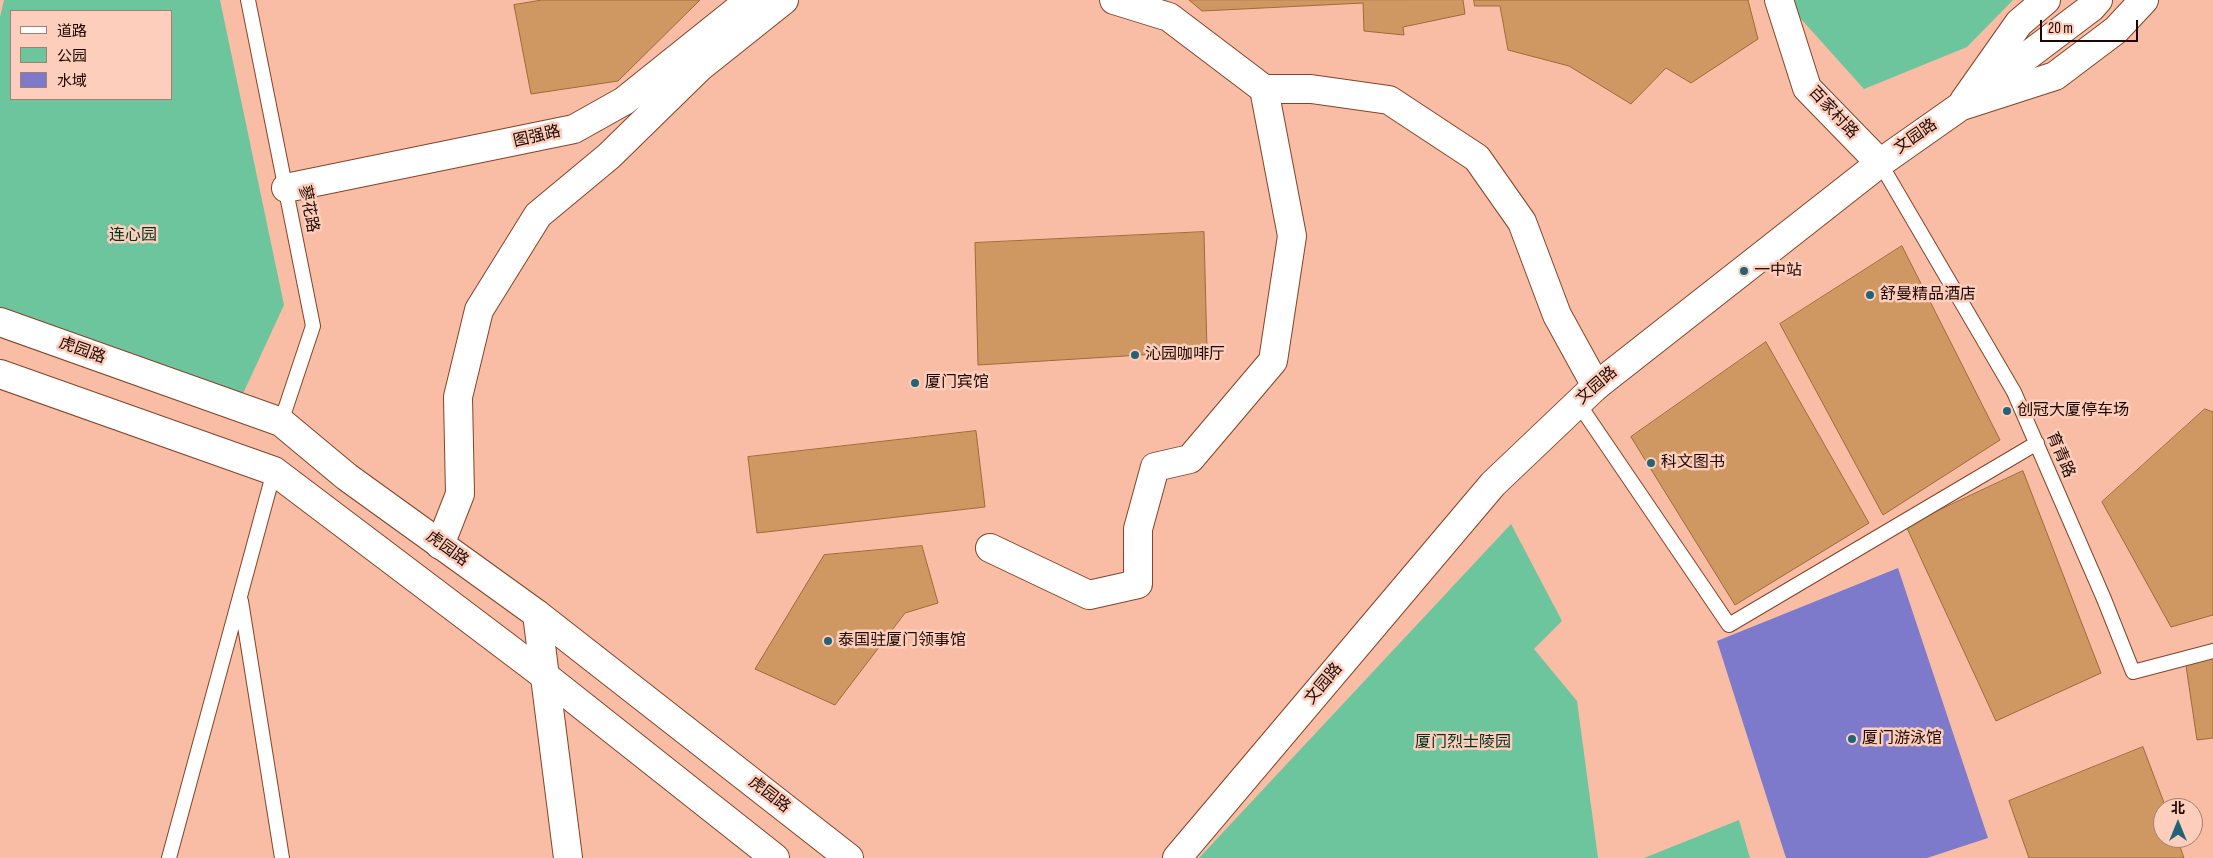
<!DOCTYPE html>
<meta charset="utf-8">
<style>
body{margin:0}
#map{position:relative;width:2213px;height:858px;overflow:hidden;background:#f8bda4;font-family:"Sofia Sans Condensed","Noto Sans SC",sans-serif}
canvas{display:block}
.legend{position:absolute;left:10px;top:10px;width:162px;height:90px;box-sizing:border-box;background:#fccebb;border:1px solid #a47e70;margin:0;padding:6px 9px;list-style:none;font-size:15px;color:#1f0700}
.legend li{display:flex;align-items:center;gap:10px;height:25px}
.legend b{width:25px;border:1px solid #a47e70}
.north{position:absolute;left:2153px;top:798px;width:50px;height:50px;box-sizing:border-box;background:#fccebb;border:1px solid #a47e70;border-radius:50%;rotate:0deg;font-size:14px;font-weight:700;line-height:20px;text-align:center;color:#1f0700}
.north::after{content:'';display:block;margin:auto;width:18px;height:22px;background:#236378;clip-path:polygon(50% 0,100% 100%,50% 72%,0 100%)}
.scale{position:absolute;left:2040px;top:20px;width:98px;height:22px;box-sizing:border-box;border:2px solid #1f0700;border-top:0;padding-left:6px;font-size:15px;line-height:18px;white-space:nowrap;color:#1f0700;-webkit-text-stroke:4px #fccebb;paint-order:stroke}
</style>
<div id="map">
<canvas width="2213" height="858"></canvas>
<ul class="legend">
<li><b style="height:6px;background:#fff"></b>道路</li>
<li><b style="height:14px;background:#6dc59e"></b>公园</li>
<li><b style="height:14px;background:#7d7acc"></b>水域</li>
</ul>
<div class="north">北</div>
<div class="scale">20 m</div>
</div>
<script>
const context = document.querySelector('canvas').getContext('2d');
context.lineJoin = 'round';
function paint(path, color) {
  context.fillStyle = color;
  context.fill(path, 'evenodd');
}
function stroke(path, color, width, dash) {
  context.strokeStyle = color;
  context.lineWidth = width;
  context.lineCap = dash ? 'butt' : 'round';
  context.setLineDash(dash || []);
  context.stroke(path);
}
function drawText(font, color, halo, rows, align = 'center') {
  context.font = font + ' "Sofia Sans Condensed","Noto Sans SC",sans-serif';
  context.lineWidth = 5;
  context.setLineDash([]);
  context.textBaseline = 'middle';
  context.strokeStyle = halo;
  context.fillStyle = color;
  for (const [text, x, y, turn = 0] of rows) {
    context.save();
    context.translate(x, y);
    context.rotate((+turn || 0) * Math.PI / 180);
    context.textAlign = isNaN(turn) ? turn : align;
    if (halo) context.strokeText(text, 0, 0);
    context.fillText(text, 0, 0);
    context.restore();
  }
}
paint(new Path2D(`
 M4 0H220L284 305 234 413 0 331V17ZM11 11H171V99H11Z
 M1793 0H2013L1967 47 1864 89 1793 10Z
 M1511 524 1562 621 1534 649 1577 701 1598 858H1199Z
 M1739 820 1750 858H1644Z`), '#6dc59e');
paint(new Path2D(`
 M1898 568 1988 838 1927 858H1786L1717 641Z`), '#7d7acc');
const building = new Path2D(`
 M542 0H700L618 81 531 94 514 5Z
 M1463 0 1465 14 1403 27 1404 35 1364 31 1363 3 1202 11 1189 0Z
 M1474 0H1748L1758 39 1691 83 1666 68 1631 104 1569 66 1508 50 1500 6H1475Z
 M1204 232 1207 351 978 365 975 243Z
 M1902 246 2000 440 1883 515 1780 324Z
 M1766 342 1869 523 1735 605 1631 437Z
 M2205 409 2213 412V615L2171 627 2102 502Z
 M976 431 985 507 757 533 748 457Z
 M2023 471 2101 673 1996 721 1906 526Z
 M922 546 938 603 905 613 835 705 755 669 824 555Z
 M2213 655V738L2197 740 2185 659Z
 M2143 747 2166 808H2163V838H2177L2184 858H2029L2009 801Z`);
paint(building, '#cf9863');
stroke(building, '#9f6a36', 1);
const service = new Path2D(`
 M248 0 313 326 281 422
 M1880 163 2014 392 2104 599 2133 672 2213 651
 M1578 403 1729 625 2037 443
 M241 601 282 858
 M169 858 274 471`);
const minor = new Path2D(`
 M1114 0 1169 17 1264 89H1311L1389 100 1477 158 1522 222 1557 315 1596 386
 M1779 0 1807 88 1880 163
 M1964 101 2019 23 2046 0
 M1965 105 2055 76 2116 30 2144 0
 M286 188 574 129 624 101 750 0
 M440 545 460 494 458 397 479 310 538 215 609 156 700 67 784 0
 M990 548 1089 595 1138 584V529L1155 467 1190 459 1273 361 1292 236 1264 89
 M537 614 568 858`);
const secondary = new Path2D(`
 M0 322 281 422 347 477 537 614 849 858
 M0 374 274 471 545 676 775 858
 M1177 858 1493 484 1596 386 1880 163 1961 106 2092 7 2098 0`);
stroke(service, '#834428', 16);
stroke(minor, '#834428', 30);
stroke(secondary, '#834428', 30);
stroke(service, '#fff', 14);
stroke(minor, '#fff', 28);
stroke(secondary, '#fff', 28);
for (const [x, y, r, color] of [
 [1744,271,5,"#236378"],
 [1870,295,5,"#236378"],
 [1135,355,5,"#236378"],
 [915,383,5,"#236378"],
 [2007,411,5,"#236378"],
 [1651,463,5,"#236378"],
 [828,641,5,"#236378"],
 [1852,739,5,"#236378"]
]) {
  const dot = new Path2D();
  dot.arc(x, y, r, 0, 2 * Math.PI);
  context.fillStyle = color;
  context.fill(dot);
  stroke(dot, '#fccebb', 2);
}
drawText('16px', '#1f0700', '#fccebb', [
 ["百家村路",1833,113,47],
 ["图强路",537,137,-13],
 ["文园路",1916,137,-35],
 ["蓼花路",308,209,79],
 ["虎园路",82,351,20],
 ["文园路",1597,386,-41],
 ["育青路",2060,455,67],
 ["虎园路",447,549,36],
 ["文园路",1324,684,-50],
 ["虎园路",769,795,38]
]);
drawText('16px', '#003221', '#fccebb', [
 ["连心园",133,236],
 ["厦门烈士陵园",1463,743]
]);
drawText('16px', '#1f0700', '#fccebb', [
 ["一中站",1754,271],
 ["舒曼精品酒店",1880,295],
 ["沁园咖啡厅",1145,355],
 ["厦门宾馆",925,383],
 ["创冠大厦停车场",2017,411],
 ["科文图书",1661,463],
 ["泰国驻厦门领事馆",838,641],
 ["厦门游泳馆",1862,739]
], 'left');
</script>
